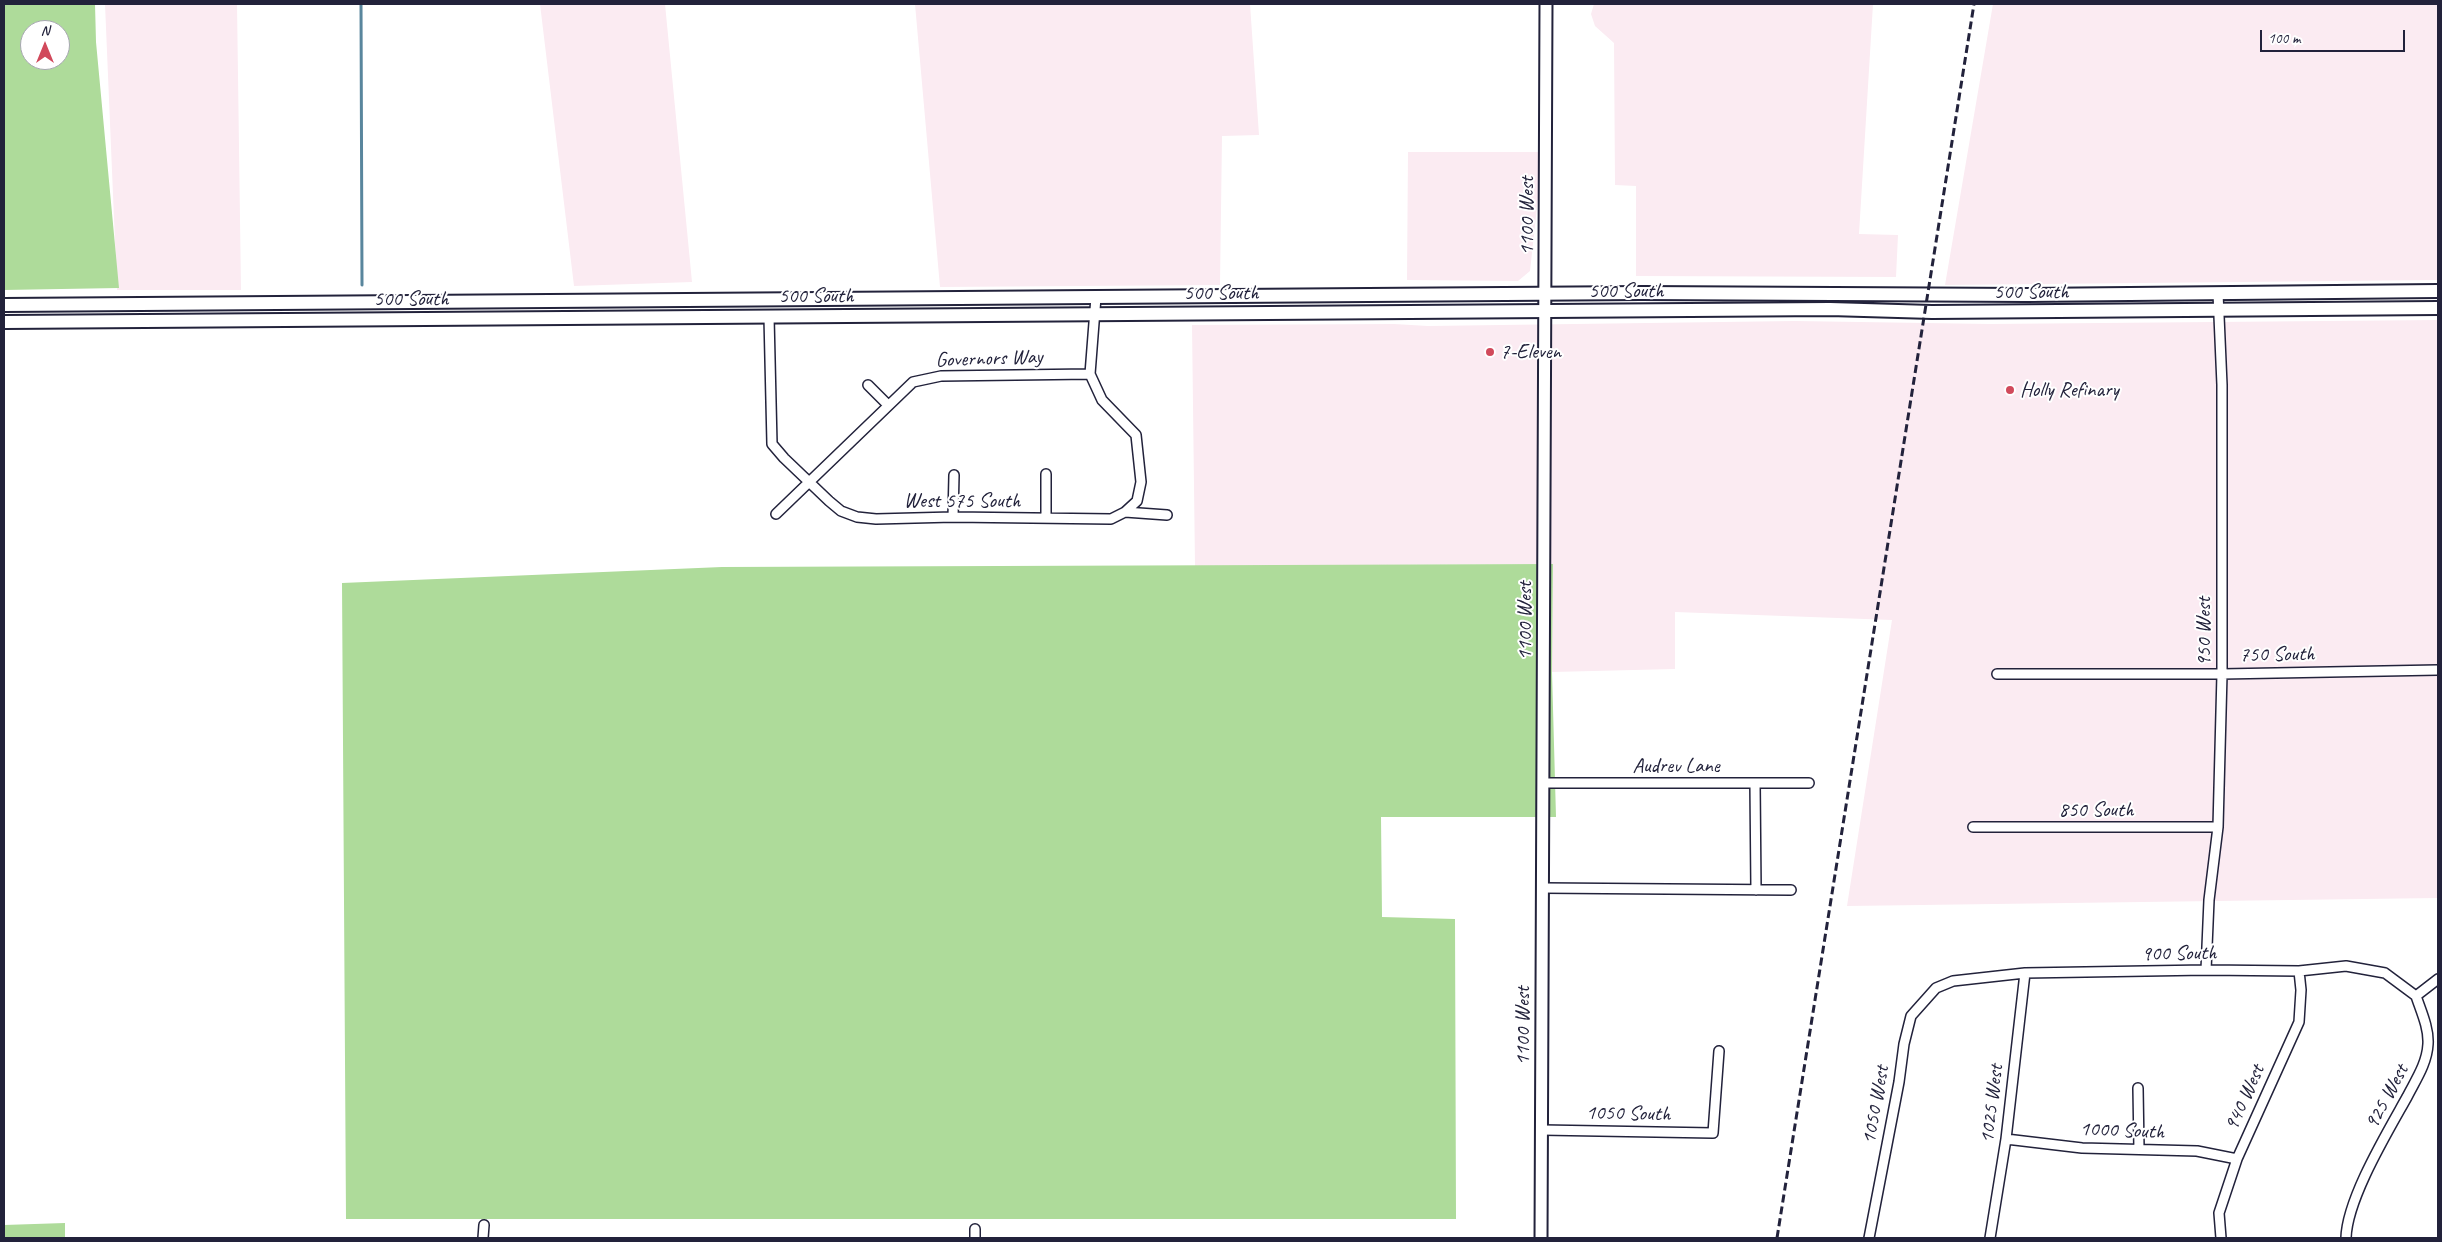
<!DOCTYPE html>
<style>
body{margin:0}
#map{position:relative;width:2442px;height:1242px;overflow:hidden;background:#fff;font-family:Caveat,sans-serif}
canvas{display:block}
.frame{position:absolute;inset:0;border:5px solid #22223b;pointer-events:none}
.north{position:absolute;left:20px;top:20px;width:50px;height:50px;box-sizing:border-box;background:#fff;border:1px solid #a7a7b1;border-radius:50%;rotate:0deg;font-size:14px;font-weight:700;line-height:20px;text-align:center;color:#22223b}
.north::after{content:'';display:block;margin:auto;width:18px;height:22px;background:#d1495b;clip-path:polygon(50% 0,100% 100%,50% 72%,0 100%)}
.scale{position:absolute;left:2260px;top:30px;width:145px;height:22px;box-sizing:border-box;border:2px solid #22223b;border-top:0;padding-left:6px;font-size:15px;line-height:18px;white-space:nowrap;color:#22223b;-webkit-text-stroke:4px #fff;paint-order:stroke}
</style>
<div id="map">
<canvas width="2442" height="1242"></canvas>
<div class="frame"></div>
<div class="north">N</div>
<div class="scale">100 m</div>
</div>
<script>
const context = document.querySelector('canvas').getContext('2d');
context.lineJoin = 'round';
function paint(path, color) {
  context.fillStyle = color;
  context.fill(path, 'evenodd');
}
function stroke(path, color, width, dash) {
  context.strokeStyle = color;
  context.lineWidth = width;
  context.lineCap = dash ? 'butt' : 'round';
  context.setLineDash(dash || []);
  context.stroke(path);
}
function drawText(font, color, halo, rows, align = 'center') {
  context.font = font + ' Caveat,sans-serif';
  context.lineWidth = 4;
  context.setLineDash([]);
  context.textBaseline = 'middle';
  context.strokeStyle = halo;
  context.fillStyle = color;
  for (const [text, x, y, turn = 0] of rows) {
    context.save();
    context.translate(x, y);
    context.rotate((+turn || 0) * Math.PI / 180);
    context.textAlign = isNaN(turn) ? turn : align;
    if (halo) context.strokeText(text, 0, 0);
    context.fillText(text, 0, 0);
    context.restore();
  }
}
paint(new Path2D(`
 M105 4H237L241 290H117Z
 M540 4H665L692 282 574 286Z
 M915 4H1250L1259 135 1222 136 1220 285 940 287Z
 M1594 4H1873L1859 234 1898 235 1896 277 1636 276V186L1615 185 1614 43 1595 26 1591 14Z
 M1993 4H2438V280L1945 285Z
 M1408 152H1543L1530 271 1518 281 1407 280Z
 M2438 320V898L1847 906 1892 620 1675 612V669L1552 672 1553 564 1195 566 1192 325 1394 324 1428 326 1795 321 1990 324Z`), '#fbebf2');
paint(new Path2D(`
 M4 4H95L96 42 119 288 4 290ZM30 30H60V60H30Z
 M1553 564 1552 672 1556 817H1381L1382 917 1455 919 1456 1219H346L342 583 722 567Z
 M65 1223V1238H4V1225Z`), '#aedb9a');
stroke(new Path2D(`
 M361 4 362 285`), '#59869d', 3);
const minor = new Path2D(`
 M769 317 772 444 784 458 829 501 841 511 857 517 876 519 953 517 1111 519 1125 512 1137 501 1141 482 1136 435 1102 400 1090 374 1096 297
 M868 385 888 405
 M1125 512 1167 515
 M776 514 913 382 941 376 1090 374
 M953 517 954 475
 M1046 518V474
 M1997 674H2222L2438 670
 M1543 783H1809
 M1755 783 1756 890
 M1973 827H2218
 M1543 888 1791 890
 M2206 970 2209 900 2218 827 2222 674V385L2218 293
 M2416 996 2438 979
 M2138 1088 2139 1149
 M1542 1130 1713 1133 1719 1051
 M2006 1139 2082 1148 2197 1151 2237 1159
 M483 1238 484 1225
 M975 1238V1229
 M1869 1238 1899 1082 1904 1044 1911 1016 1936 988 1953 981 2025 973 2206 970 2299 971 2346 966 2385 973 2416 996
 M1990 1238 2006 1139 2025 973
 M2221 1238 2219 1213 2237 1159 2299 1022 2301 990 2299 971
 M2346 1238C2347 1199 2387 1133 2407 1097 2415 1081 2427 1064 2428 1044 2429 1028 2421 1011 2416 996`);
const tertiary = new Path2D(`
 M1541 1238 1546 4`);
const secondary = new Path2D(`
 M4 305 1641 293 2027 295 2438 291
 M4 322 1830 309 1932 312 2438 308`);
stroke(minor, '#22223b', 12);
stroke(tertiary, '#22223b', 15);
stroke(secondary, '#22223b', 16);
stroke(minor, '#fff', 9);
stroke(tertiary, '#fff', 11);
stroke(secondary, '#fff', 12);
stroke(new Path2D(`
 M1777 1238 1974 4`), '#22223b', 3, [8, 4]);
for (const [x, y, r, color] of [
 [1490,352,5,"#d1495b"],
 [2010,390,5,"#d1495b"]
]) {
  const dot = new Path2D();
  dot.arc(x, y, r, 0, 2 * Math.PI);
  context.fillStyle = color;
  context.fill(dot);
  stroke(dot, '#fff', 2);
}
drawText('21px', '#22223b', '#fff', [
 ["1100 West",1527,216,-90],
 ["500 South",1626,291],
 ["500 South",2031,292],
 ["500 South",1221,293],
 ["500 South",816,296],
 ["500 South",411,299],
 ["Governors Way",989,359,-2],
 ["West 575 South",962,501],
 ["1100 West",1525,621,-90],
 ["950 West",2204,632,-90],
 ["750 South",2277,655,-1],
 ["Audrev Lane",1676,766],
 ["850 South",2096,810],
 ["900 South",2179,954,-1],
 ["1100 West",1523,1026,-90],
 ["925 West",2387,1097,-62],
 ["940 West",2245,1098,-66],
 ["1025 West",1992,1104,-83],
 ["1050 West",1876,1105,-80],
 ["1050 South",1628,1114,1],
 ["1000 South",2122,1131,2]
]);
drawText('21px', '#22223b', '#fff', [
 ["7-Eleven",1500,352],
 ["Holly Refinary",2020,390]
], 'left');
</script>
